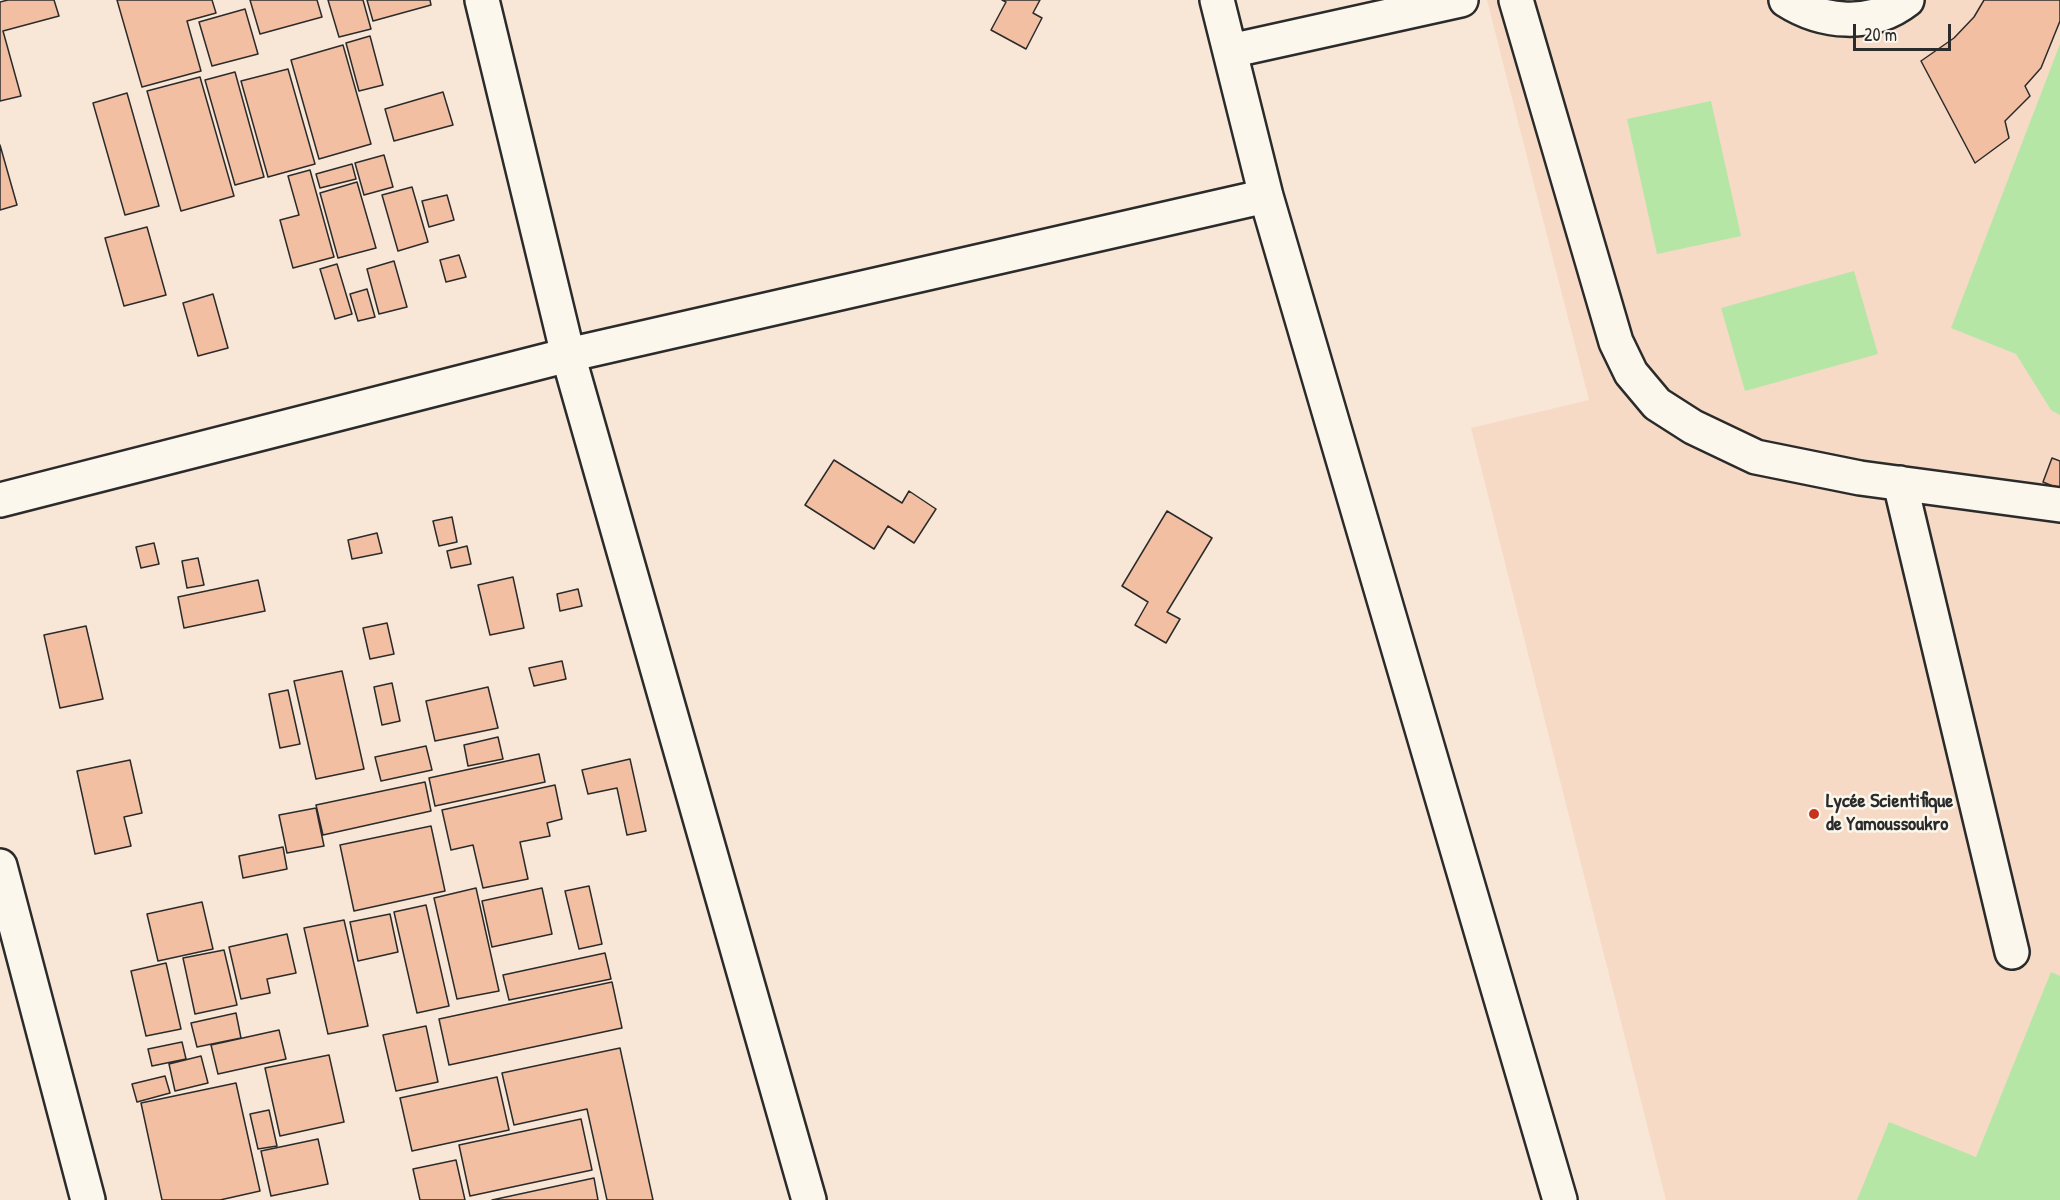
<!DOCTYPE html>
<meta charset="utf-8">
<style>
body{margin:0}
#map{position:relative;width:2060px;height:1200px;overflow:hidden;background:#f8e6d6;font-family:"Patrick Hand",sans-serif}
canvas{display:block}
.scale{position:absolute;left:1853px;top:24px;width:98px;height:27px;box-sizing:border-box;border:3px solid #2b2b2b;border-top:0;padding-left:8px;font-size:18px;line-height:21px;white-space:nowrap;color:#2b2b2b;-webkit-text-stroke:4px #fbf7ec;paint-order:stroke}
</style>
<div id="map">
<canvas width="2060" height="1200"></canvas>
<div class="scale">20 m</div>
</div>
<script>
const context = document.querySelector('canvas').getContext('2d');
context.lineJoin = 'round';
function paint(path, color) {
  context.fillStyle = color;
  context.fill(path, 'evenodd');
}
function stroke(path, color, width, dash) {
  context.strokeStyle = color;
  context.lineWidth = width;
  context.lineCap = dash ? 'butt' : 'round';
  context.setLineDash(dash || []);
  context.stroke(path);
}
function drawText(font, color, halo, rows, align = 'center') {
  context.font = font + ' "Patrick Hand",sans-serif';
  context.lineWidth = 5;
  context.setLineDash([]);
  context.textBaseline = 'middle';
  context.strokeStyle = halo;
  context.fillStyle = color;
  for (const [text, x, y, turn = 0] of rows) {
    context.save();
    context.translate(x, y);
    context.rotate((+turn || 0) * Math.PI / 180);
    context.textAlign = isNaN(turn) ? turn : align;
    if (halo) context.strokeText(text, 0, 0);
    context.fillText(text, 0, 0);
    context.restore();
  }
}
paint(new Path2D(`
 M1487 0H2060V1200H1666L1471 428 1589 400Z`), '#f6dac6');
paint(new Path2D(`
 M2060 44V415L2051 410 2016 354 1951 328Z
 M1711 101 1741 236 1657 254 1627 119Z
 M1854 271 1878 354 1745 391 1721 308Z
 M2051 972 2060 976V1200H1857L1889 1122 1976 1157Z`), '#b5e6a6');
const building = new Path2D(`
 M8 0H54L59 16 3 31 21 96 0 101V2Z
 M117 0H212L216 13 187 21 201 71 142 87Z
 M250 0H317L322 17 260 34Z
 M328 0H363L371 29 339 37Z
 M367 0H430L431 5 373 21Z
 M1002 0H1040L1033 13 1042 18 1026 49 991 30 1006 2Z
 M1984 0H2060V21L2041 68 2025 86 2030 96 2005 121 2009 138 1975 163 1921 61 1954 38 1974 17Z
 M245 9 258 54 212 66 199 22Z
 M370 36 383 85 359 91 346 43Z
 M343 45 371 144 319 159 291 60Z
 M288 69 315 164 268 177 241 81Z
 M235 72 264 177 235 185 205 80Z
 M200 77 234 196 181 211 147 91Z
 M443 92 453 125 394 141 385 109Z
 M127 93 159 206 125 215 93 103Z
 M0 145 17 205 0 210Z
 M384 155 393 187 364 195 355 163Z
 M352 164 356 179 320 188 316 174Z
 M310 170 334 257 293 268 280 220 299 215 288 176Z
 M357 182 376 248 338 258 320 193Z
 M412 187 428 242 398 251 382 195Z
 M447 195 454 220 429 227 422 201Z
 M147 227 166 295 124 306 105 238Z
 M459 255 466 277 446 282 440 260Z
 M394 261 407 307 379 314 367 269Z
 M337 264 352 314 335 319 320 269Z
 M367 289 375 317 358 321 350 294Z
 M213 294 228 348 198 356 183 303Z
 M2052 458 2060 461V489L2043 482Z
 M834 460 902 503 909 491 936 509 914 543 888 526 874 549 805 505Z
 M1167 511 1212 538 1167 612 1180 619 1166 643 1135 625 1148 602 1122 586Z
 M452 517 457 542 439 546 433 521Z
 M377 533 382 553 352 559 348 540Z
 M154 543 159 564 141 568 136 547Z
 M467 546 471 564 451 568 447 551Z
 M198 558 204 585 187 588 182 561Z
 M513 577 524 628 490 635 478 585Z
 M258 580 265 611 184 628 178 597Z
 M578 589 582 606 560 611 557 594Z
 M387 623 394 654 370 659 363 628Z
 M86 626 103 699 60 708 44 635Z
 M562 661 566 679 534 686 529 668Z
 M342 671 364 769 316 779 294 681Z
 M392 683 400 721 382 725 374 687Z
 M488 687 498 728 435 741 426 701Z
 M288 690 300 744 280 748 269 694Z
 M498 737 503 759 468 766 464 745Z
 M426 746 432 770 381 781 375 757Z
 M539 754 545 782 435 806 429 778Z
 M630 759 646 831 627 835 617 788 588 794 582 770Z
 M130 760 142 813 124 817 131 846 95 854 77 771Z
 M425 782 431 811 323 835 316 805Z
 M555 785 562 819 547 823 550 836 520 842 528 879 483 888 473 845 451 850 442 810Z
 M316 808 324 846 287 853 279 815Z
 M431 826 445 891 354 911 340 845Z
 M283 847 287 869 243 878 239 856Z
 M589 886 602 944 579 949 565 891Z
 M476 888 499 991 457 999 434 898Z
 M542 888 552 934 492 947 482 901Z
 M202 902 213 949 158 961 147 914Z
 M426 905 449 1006 417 1013 394 912Z
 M390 914 398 952 358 961 350 922Z
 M344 920 368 1026 328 1034 304 928Z
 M287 934 296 973 267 979 270 993 241 999 229 947Z
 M224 950 237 1005 195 1014 183 958Z
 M605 953 611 979 509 1000 503 975Z
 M166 963 181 1029 146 1036 131 971Z
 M612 982 622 1028 449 1065 439 1019Z
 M236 1013 241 1038 197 1047 191 1023Z
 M426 1026 438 1082 396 1091 383 1035Z
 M279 1030 286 1059 218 1074 211 1045Z
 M182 1042 186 1059 152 1066 148 1049Z
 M620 1048 653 1200H607L587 1109 514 1125 502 1073Z
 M329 1055 344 1122 280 1136 265 1068Z
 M201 1056 208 1083 175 1091 169 1064Z
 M165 1076 170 1093 137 1102 132 1084Z
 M497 1077 509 1130 412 1151 400 1098Z
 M236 1083 260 1191 220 1200H162L141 1103Z
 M269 1110 277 1146 258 1149 250 1114Z
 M581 1119 592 1170 470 1196 459 1145Z
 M318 1139 328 1184 271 1196 261 1151Z
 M456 1160 465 1200H420L413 1169Z
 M594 1178 598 1200H492Z`);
paint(building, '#f2bfa2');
stroke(building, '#2b2b2b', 1.5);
const minor = new Path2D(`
 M482 0 568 355 809 1200
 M1217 0 1266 196 1560 1200
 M1516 0 1616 342 1631 373 1657 404 1693 427 1756 457 1860 478 2060 505
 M1786 0C1822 23 1871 28 1907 0
 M1230 51 1461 0
 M1900 483 2012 952
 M0 500 568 355 1266 196
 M0 866 88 1200`);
stroke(minor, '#2b2b2b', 38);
stroke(minor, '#fbf7ec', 33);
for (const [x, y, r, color] of [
 [1814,814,6,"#c8321e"]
]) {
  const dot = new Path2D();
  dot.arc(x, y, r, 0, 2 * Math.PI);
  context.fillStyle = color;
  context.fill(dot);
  stroke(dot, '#fbf7ec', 2);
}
drawText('bold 20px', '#2b2b2b', '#fbf7ec', [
 ["Lycée Scientifique",1826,802],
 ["de Yamoussoukro",1826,825]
], 'left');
</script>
